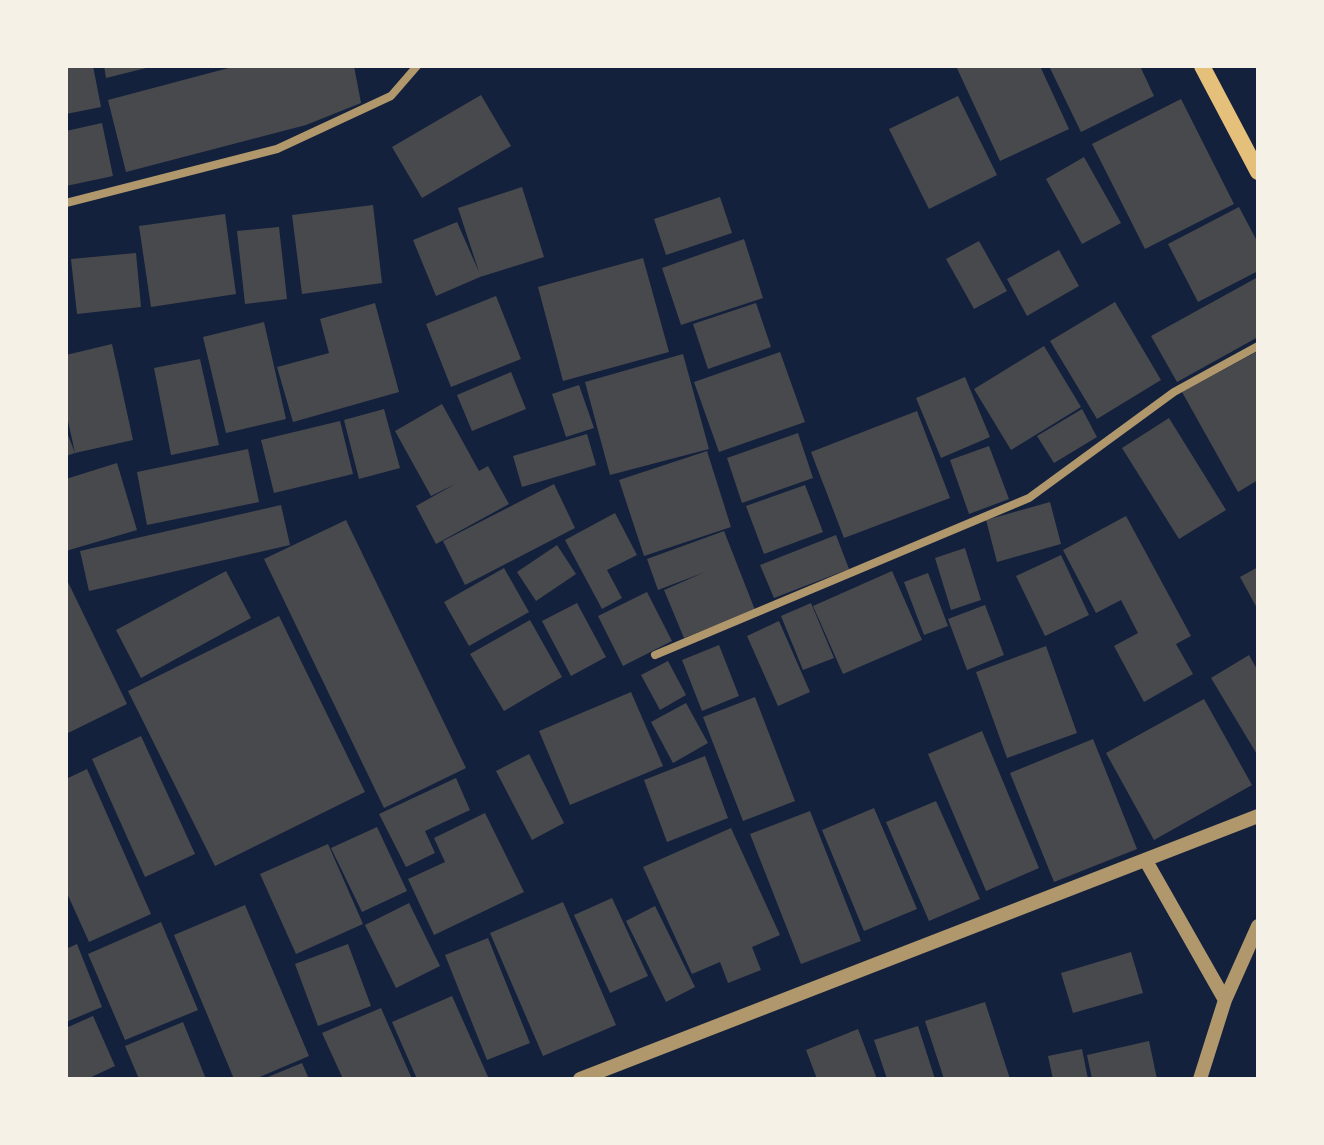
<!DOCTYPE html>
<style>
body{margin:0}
#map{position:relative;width:1324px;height:1145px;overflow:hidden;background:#14213d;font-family:"PT Serif",serif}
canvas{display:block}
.frame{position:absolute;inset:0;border:68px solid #f6f1e7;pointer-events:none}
</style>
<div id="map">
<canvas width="1324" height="1145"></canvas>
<div class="frame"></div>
</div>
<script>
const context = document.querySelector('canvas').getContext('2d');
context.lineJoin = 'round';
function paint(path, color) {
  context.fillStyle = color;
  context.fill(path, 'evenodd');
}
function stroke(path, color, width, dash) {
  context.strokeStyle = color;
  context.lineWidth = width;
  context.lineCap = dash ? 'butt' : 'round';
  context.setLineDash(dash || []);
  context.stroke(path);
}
paint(new Path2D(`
 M66 66H93L101 107 66 114Z
 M104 66H150V67L106 78Z
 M236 66H354L361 103 306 125 126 172 108 100Z
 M956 66H1040L1069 129 1000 161Z
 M1049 66H1140L1154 96 1081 132Z
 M481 95 511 146 422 198 392 147Z
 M958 96 997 175 929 209 889 129Z
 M1181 99 1234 204 1145 249 1092 144Z
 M102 123 113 176 66 186V131Z
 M1084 157 1121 223 1082 244 1046 179Z
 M522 187 544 257 480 277 436 296 413 240 457 222 479 272 458 208Z
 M720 197 732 233 666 255 654 219Z
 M373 205 382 283 302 294 292 215Z
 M1239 207 1258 243V271L1198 302 1168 244Z
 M225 214 236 294 151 307 139 226Z
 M279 227 287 299 245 304 237 231Z
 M744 239 763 298 681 325 662 268Z
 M979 241 1007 291 974 309 946 259Z
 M1059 250 1079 286 1027 316 1007 279Z
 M136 253 141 307 77 314 71 259Z
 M643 258 669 352 563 381 538 287Z
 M1258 277V337L1177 382 1151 336Z
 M496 296 521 359 451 387 426 324Z
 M1115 302 1161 380 1097 419 1050 341Z
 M375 303 399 392 293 422 277 367 329 353 320 319Z
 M756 303 771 347 708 369 693 324Z
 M264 322 286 419 226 433 203 337Z
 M112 344 133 440 75 453 66 412V355Z
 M1044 346 1081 407 1011 450 974 389Z
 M1258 351V480L1238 492 1182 392Z
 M780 352 805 422 719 452 694 382Z
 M683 354 709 449 610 475 585 382Z
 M200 359 219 445 171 455 154 368Z
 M511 372 526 409 472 431 457 395Z
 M965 377 990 437 941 458 916 398Z
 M579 385 594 428 566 437 552 394Z
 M442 404 479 471 488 466 509 504 436 544 416 506 457 483 431 496 395 431Z
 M384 409 400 468 359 479 344 420Z
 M1082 409 1097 437 1054 463 1037 436Z
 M917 411 950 498 844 538 811 452Z
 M1169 418 1226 510 1179 539 1122 448Z
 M340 421 353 474 274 493 261 440Z
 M66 430 75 453 66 456Z
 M798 433 813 478 742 503 727 458Z
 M587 434 596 465 522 487 513 456Z
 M989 446 1009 499 969 514 950 460Z
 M248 449 259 502 147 525 137 472Z
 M707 451 731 527 644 556 619 480Z
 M117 463 137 530 66 551V479Z
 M554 484 575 528 465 585 443 541Z
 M805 485 823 532 764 554 746 506Z
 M1050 502 1061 544 997 562 986 520Z
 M281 505 290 545 89 591 80 551Z
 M615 513 637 555 607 570 622 598 602 609 565 540Z
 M1126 516 1191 636 1176 644 1193 674 1144 702 1114 646 1138 633 1121 600 1096 613 1063 550Z
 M346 520 466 768 384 808 264 559Z
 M724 531 755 610 684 638 664 590 705 572 658 590 647 559Z
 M836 535 849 569 774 598 760 565Z
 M557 545 576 574 536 601 517 572Z
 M965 548 981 600 951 610 935 558Z
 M1061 555 1089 615 1045 636 1016 576Z
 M1258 567V610L1240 577Z
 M504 568 529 612 469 646 444 602Z
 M226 571 251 618 141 678 116 630Z
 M892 571 922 640 843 674 813 606Z
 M928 573 948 626 924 635 904 582Z
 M66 578 127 704 66 734Z
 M647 592 672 641 623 666 598 616Z
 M577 603 606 657 571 676 542 621Z
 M811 603 834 658 803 670 781 616Z
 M985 605 1004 655 967 670 948 619Z
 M279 616 365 792 215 866 128 691Z
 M530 620 562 677 504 711 470 654Z
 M779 621 810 692 778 706 747 636Z
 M719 645 739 696 702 711 682 660Z
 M1046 646 1077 733 1007 758 976 672Z
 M1249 655 1258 671V756L1211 678Z
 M668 661 686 695 660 710 641 675Z
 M631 692 663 766 570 805 539 731Z
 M755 697 795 801 743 821 703 717Z
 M1204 699 1252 785 1154 840 1106 753Z
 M686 703 708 743 673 763 651 722Z
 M982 731 1039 868 986 891 928 754Z
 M141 736 195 854 145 877 92 759Z
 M1093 739 1137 849 1054 882 1010 773Z
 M529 754 564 823 532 840 496 771Z
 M705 756 728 818 667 842 644 780Z
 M87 769 151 914 89 942 66 891V779Z
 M456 778 470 810 425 831 435 853 406 867 379 814Z
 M936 801 980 899 929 921 886 822Z
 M874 808 917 909 864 931 822 830Z
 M810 811 861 941 801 964 750 834Z
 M485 813 524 892 434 935 408 879 445 862 434 838Z
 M377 827 407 891 362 912 331 848Z
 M731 828 780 935 752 947 761 970 728 983 720 962 692 974 643 867Z
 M328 844 363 924 296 954 260 874Z
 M612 898 648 976 610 993 574 915Z
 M563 902 616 1025 543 1056 490 933Z
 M409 903 440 966 396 988 365 925Z
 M245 905 309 1056 255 1079H234L174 935Z
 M655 906 695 987 666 1002 626 921Z
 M161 922 198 1010 125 1040 88 954Z
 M488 938 530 1043 487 1060 445 955Z
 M77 944 102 1007 66 1022V949Z
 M348 944 371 1006 318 1026 295 964Z
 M1131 952 1143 993 1073 1013 1061 973Z
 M452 996 489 1079H417L392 1022Z
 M985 1002 1010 1079H944L925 1021Z
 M381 1008 412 1079H343L322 1033Z
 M93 1016 115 1066 87 1079H66V1028Z
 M183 1022 206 1079H139L125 1046Z
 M918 1026 935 1079H887L874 1040Z
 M858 1029 877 1079H817L806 1050Z
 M1149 1041 1157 1079H1092L1087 1055Z
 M1082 1049 1088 1079H1053L1048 1056Z
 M302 1063 309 1079H263Z`), '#48494c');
stroke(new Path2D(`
 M66 203 277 149 391 96 417 66
 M655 655 1029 498 1174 392 1258 346`), '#b1986c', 8);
stroke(new Path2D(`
 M1146 861 1225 1000
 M580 1079 1258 816
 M1200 1079 1225 1000 1258 926`), '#b1986c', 14);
stroke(new Path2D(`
 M1202 66 1258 172`), '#e5c07b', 16);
</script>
